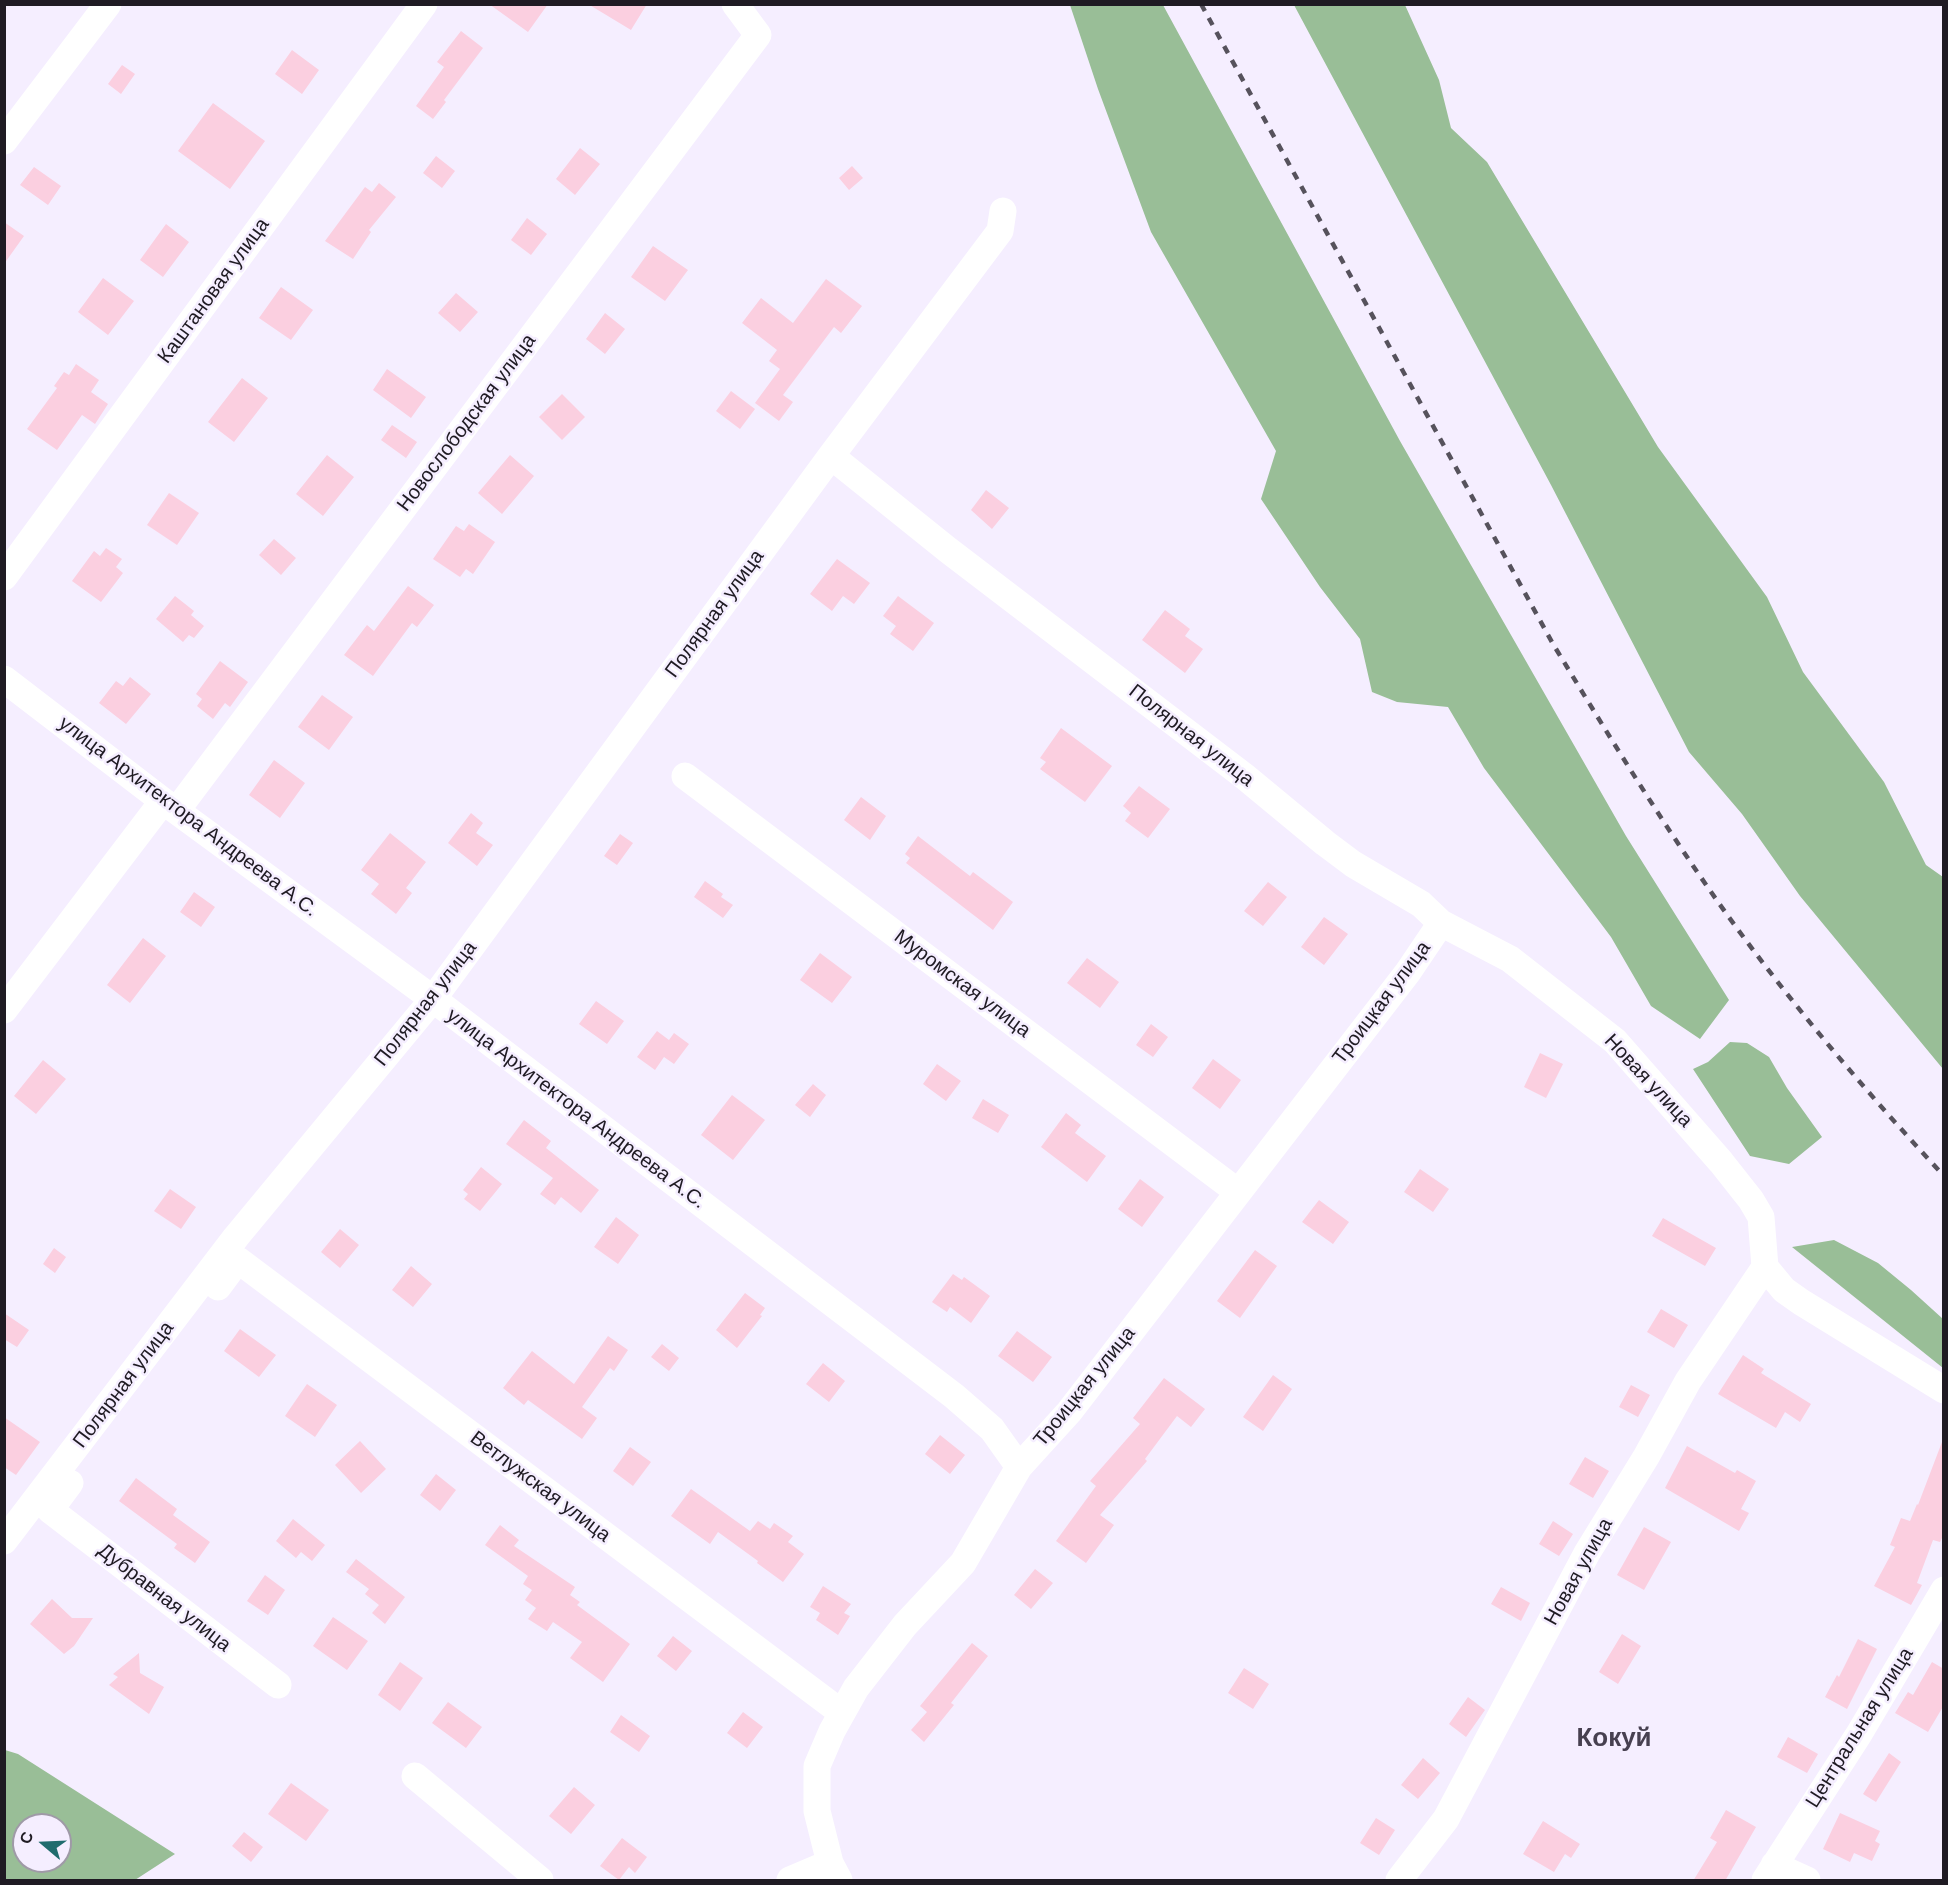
<!DOCTYPE html>
<meta charset="utf-8">
<style>
body{margin:0}
#map{position:relative;width:1948px;height:1885px;overflow:hidden;background:#f5eeff;font-family:Helvetica,sans-serif}
canvas{display:block}
.frame{position:absolute;inset:0;border:6px solid #1f1b23;pointer-events:none}
.north{position:absolute;left:12px;top:1813px;width:60px;height:60px;box-sizing:border-box;background:#f5eeff;border:2px solid #9f9aa7;border-radius:50%;rotate:289deg;font-size:16px;font-weight:700;line-height:24px;text-align:center;color:#1f1b23}
.north::after{content:'';display:block;margin:auto;width:21px;height:27px;background:#206c6e;clip-path:polygon(50% 0,100% 100%,50% 72%,0 100%)}
</style>
<div id="map">
<canvas width="1948" height="1885"></canvas>
<div class="frame"></div>
<div class="north">С</div>
</div>
<script>
const context = document.querySelector('canvas').getContext('2d');
context.lineJoin = 'round';
function paint(path, color) {
  context.fillStyle = color;
  context.fill(path, 'evenodd');
}
function stroke(path, color, width, dash) {
  context.strokeStyle = color;
  context.lineWidth = width;
  context.lineCap = dash ? 'butt' : 'round';
  context.setLineDash(dash || []);
  context.stroke(path);
}
function drawText(font, color, halo, rows, align = 'center') {
  context.font = font + ' Helvetica,sans-serif';
  context.lineWidth = 5;
  context.setLineDash([]);
  context.textBaseline = 'middle';
  context.strokeStyle = halo;
  context.fillStyle = color;
  for (const [text, x, y, turn = 0] of rows) {
    context.save();
    context.translate(x, y);
    context.rotate((+turn || 0) * Math.PI / 180);
    context.textAlign = isNaN(turn) ? turn : align;
    if (halo) context.strokeText(text, 0, 0);
    context.fillText(text, 0, 0);
    context.restore();
  }
}
paint(new Path2D(`
 M1070 5H1163L1400 441 1626 836 1729 1000 1700 1039 1651 1006 1611 937 1484 768 1448 707 1397 702 1372 692 1360 639 1320 587 1261 499 1276 451 1151 232 1098 89Z
 M1294 5H1405L1439 80 1451 128 1487 162 1658 447 1767 597 1803 672 1884 782 1926 865 1943 877V1069L1800 896 1742 814 1689 752 1551 485Z
 M1730 1042 1747 1043 1769 1057 1787 1088 1822 1137 1789 1164 1750 1156 1693 1069 1708 1062Z
 M1834 1240 1878 1263 1911 1290 1943 1319V1368L1792 1247Z
 M5 1750 18 1754 175 1854 135 1880H5ZM24 1825H60V1861H24Z`), '#99be97');
paint(new Path2D(`
 M489 4H548L528 32Z
 M588 4H647L631 30Z
 M461 31 483 48 444 100 446 102 433 119 416 106 444 67 437 62Z
 M292 50 319 70 302 94 275 74Z
 M122 65 135 74 121 94 108 84Z
 M213 103 265 141 230 189 178 151Z
 M580 148 600 164 575 195 556 179Z
 M436 156 455 171 442 188 423 173Z
 M852 166 863 178 849 190 839 178Z
 M34 167 61 186 48 205 20 185Z
 M379 183 396 197 369 230 371 232 353 259 325 241 365 187 372 192Z
 M527 218 547 234 531 255 511 240Z
 M4 222 24 236 4 264Z
 M166 224 189 242 163 277 140 260Z
 M653 246 688 270 665 301 631 277Z
 M103 278 134 301 108 335 78 312Z
 M826 279 862 306 841 333 834 327 783 395 793 402 779 421 755 403 780 369 769 361 777 350 742 323 761 298 793 323Z
 M281 287 313 310 291 340 259 318Z
 M456 293 478 312 460 332 438 313Z
 M605 313 625 329 605 354 586 339Z
 M76 364 99 380 91 392 108 404 95 424 82 415 57 450 27 429 57 388 54 386 64 372 69 375Z
 M387 369 426 397 411 418 373 390Z
 M242 378 268 398 234 442 208 422Z
 M731 391 755 409 740 429 716 411Z
 M562 394 585 417 562 440 539 417Z
 M392 425 417 442 406 458 381 440Z
 M327 455 354 477 323 516 296 494Z
 M510 455 534 476 502 514 478 493Z
 M986 490 1009 508 992 529 971 510Z
 M169 493 199 513 177 545 147 525Z
 M469 524 495 542 473 574 466 569 460 577 433 559 456 526 464 531Z
 M274 539 296 558 281 575 259 555Z
 M106 548 122 559 116 567 123 573 101 602 72 581 94 551 100 556Z
 M837 559 870 583 854 604 843 596 832 611 810 594Z
 M408 586 434 605 417 627 412 623 373 676 344 655 367 625 374 631Z
 M175 596 194 611 191 615 204 626 194 638 189 635 183 642 156 619Z
 M898 596 934 623 913 651 890 634 896 626 883 616Z
 M1165 610 1190 629 1185 636 1203 649 1185 673 1142 640Z
 M220 661 248 682 230 707 225 703 213 719 197 706 202 699 196 694Z
 M130 677 151 694 126 724 99 703 116 681 123 686Z
 M322 695 353 717 329 750 298 727Z
 M1061 728 1112 766 1085 802 1040 769 1046 762 1040 758Z
 M274 760 305 783 280 818 249 795Z
 M1139 786 1170 809 1148 838 1125 821 1131 813 1123 806Z
 M861 797 886 816 870 840 844 820Z
 M471 813 483 823 476 833 493 845 477 866 448 843Z
 M390 833 426 862 406 888 412 893 396 914 371 894 379 884 361 870Z
 M620 834 633 843 617 865 604 856Z
 M918 836 970 876 973 872 1013 902 993 930 906 863 910 858 905 854Z
 M705 881 723 894 721 897 733 905 723 918 694 897Z
 M1268 882 1287 897 1263 926 1244 911Z
 M194 892 215 907 201 927 180 912Z
 M1324 917 1348 934 1324 965 1301 947Z
 M143 938 166 956 130 1003 107 985Z
 M820 953 852 977 832 1003 800 980Z
 M1087 958 1119 982 1100 1008 1067 983Z
 M596 1001 624 1021 607 1044 579 1024Z
 M1151 1024 1168 1037 1153 1057 1136 1045Z
 M657 1031 669 1040 674 1033 689 1044 674 1064 664 1057 655 1070 637 1057Z
 M1540 1053 1563 1064 1546 1098 1524 1087Z
 M1213 1059 1241 1080 1220 1109 1192 1088Z
 M43 1060 66 1079 36 1114 14 1096Z
 M937 1064 961 1081 946 1101 923 1084Z
 M813 1084 826 1095 810 1117 795 1105Z
 M732 1095 765 1120 733 1160 701 1135Z
 M983 1099 1009 1115 998 1133 972 1118Z
 M1066 1113 1081 1125 1075 1133 1106 1156 1087 1182 1041 1147Z
 M524 1120 551 1141 546 1148 599 1190 581 1213 561 1197 555 1205 540 1194 553 1178 506 1144Z
 M481 1167 502 1184 480 1211 464 1199 468 1194 463 1190Z
 M1420 1169 1449 1189 1433 1212 1404 1192Z
 M1140 1179 1164 1197 1142 1227 1118 1209Z
 M170 1189 196 1207 181 1229 154 1211Z
 M1319 1200 1349 1222 1333 1244 1302 1222Z
 M616 1217 639 1235 618 1264 594 1247Z
 M1663 1218 1716 1248 1705 1266 1652 1236Z
 M340 1229 359 1245 340 1268 321 1252Z
 M54 1248 66 1257 55 1273 43 1264Z
 M1255 1250 1277 1266 1240 1318 1217 1301Z
 M411 1266 432 1284 413 1307 392 1290Z
 M953 1274 962 1280 964 1277 990 1296 971 1323 950 1307 947 1312 932 1302Z
 M745 1293 765 1308 760 1315 762 1316 737 1348 716 1330Z
 M1661 1309 1688 1325 1674 1348 1647 1332Z
 M4 1313 29 1330 17 1347 4 1339Z
 M240 1329 276 1355 259 1377 224 1351Z
 M1017 1331 1052 1357 1033 1382 998 1356Z
 M608 1336 628 1350 614 1371 610 1368 582 1407 597 1418 582 1439 528 1400 524 1405 503 1388 532 1351 574 1384Z
 M662 1344 679 1358 669 1371 651 1357Z
 M1743 1355 1764 1369 1761 1373 1811 1404 1800 1422 1785 1412 1776 1428 1718 1394Z
 M823 1363 845 1381 829 1402 806 1384Z
 M1273 1375 1292 1389 1263 1431 1243 1417Z
 M1164 1378 1205 1409 1191 1427 1177 1416 1145 1459 1147 1461 1100 1515 1114 1525 1086 1563 1056 1541 1096 1486 1090 1481 1140 1424 1133 1418Z
 M307 1384 337 1405 315 1437 285 1416Z
 M1631 1385 1650 1395 1638 1417 1619 1407Z
 M4 1417 40 1442 16 1475 4 1467Z
 M940 1435 965 1455 950 1474 925 1454Z
 M360 1441 386 1469 361 1493 335 1465Z
 M1942 1442H1944V1534L1940 1542 1933 1540 1917 1583 1922 1585 1911 1605 1874 1586 1895 1547 1890 1545 1901 1518 1910 1521 1917 1504 1918 1505Z
 M1687 1446 1735 1473 1737 1470 1756 1481 1741 1509 1749 1513 1739 1531 1665 1488Z
 M630 1447 651 1462 633 1486 613 1471Z
 M1585 1457 1609 1471 1593 1498 1569 1484Z
 M436 1474 456 1490 440 1511 420 1495Z
 M136 1478 177 1509 173 1515 210 1542 195 1563 174 1548 177 1544 119 1501Z
 M691 1489 750 1531 758 1521 770 1529 774 1523 793 1536 788 1542 804 1554 783 1582 757 1563 758 1561 718 1532 710 1544 671 1516Z
 M293 1519 325 1545 312 1561 301 1552 296 1558 276 1541Z
 M1553 1521 1573 1534 1559 1556 1539 1544Z
 M500 1525 519 1540 514 1546 575 1587 570 1595 580 1602 577 1605 630 1644 603 1682 570 1658 582 1642 553 1622 547 1631 528 1619 536 1608 525 1600 532 1590 523 1584 528 1576 485 1545Z
 M1644 1527 1671 1542 1644 1590 1617 1575Z
 M356 1559 405 1597 385 1624 372 1613 379 1605 365 1594 369 1589 346 1572Z
 M1035 1569 1053 1583 1031 1609 1014 1595Z
 M265 1575 285 1590 268 1615 247 1601Z
 M823 1586 851 1604 844 1613 850 1616 838 1635 816 1620 820 1613 810 1607Z
 M1501 1587 1530 1603 1521 1621 1491 1604Z
 M52 1599 72 1618H93L74 1646 64 1654 30 1624Z
 M333 1617 368 1641 347 1670 313 1646Z
 M1622 1634 1641 1646 1618 1684 1599 1672Z
 M673 1636 692 1651 676 1671 657 1656Z
 M1858 1639 1877 1649 1847 1709 1825 1697 1837 1675 1839 1677Z
 M972 1643 988 1656 951 1703 954 1705 924 1742 911 1730 927 1712 920 1706Z
 M139 1653 140 1673 164 1687 149 1714 109 1685 118 1677 113 1674Z
 M400 1662 423 1678 400 1711 378 1695Z
 M1932 1662 1944 1669V1705L1928 1732 1895 1713 1908 1692 1913 1695Z
 M1244 1668 1269 1684 1253 1709 1228 1693Z
 M1468 1697 1485 1710 1466 1737 1449 1724Z
 M448 1702 482 1727 466 1748 432 1723Z
 M743 1712 763 1727 747 1748 727 1733Z
 M621 1715 650 1736 639 1752 610 1732Z
 M1788 1737 1818 1754 1807 1773 1777 1757Z
 M1889 1753 1901 1762 1876 1802 1863 1794Z
 M1423 1758 1440 1773 1418 1799 1401 1785Z
 M291 1783 329 1810 306 1841 268 1814Z
 M574 1787 595 1805 571 1834 549 1816Z
 M1726 1810 1756 1827 1725 1881H1693L1717 1842 1710 1838Z
 M1840 1813 1880 1831 1875 1841 1880 1844 1872 1861 1854 1853 1850 1862 1823 1849Z
 M1376 1818 1395 1830 1379 1855 1360 1843Z
 M1543 1821 1580 1844 1571 1858 1565 1854 1554 1872 1523 1854Z
 M244 1832 263 1847 251 1862 232 1846Z
 M622 1838 647 1857 635 1873 629 1867 619 1880 600 1866Z`), '#fbcfe0');
stroke(new Path2D(`
 M4 141 108 4
 M831 456 948 550 1244 776 1325 843 1353 864 1421 904 1441 923 1510 959 1615 1041 1721 1162 1751 1200 1761 1217 1765 1267 1784 1290 1801 1302 1944 1390
 M4 577 424 4
 M4 679 163 801 433 999 954 1396 992 1429 1019 1467
 M685 776 1238 1192
 M177 810 758 35 735 4
 M4 1010 163 801
 M218 1287 238 1260 842 1713
 M70 1483 50 1510 278 1685
 M4 1541 236 1237 433 999 831 456 1000 231 1003 211
 M415 1776 540 1880
 M1774 1865 1807 1880
 M790 1880 830 1863
 M839 1880 830 1863 817 1811V1766L832 1731 856 1688 905 1625 963 1563 1019 1467 1069 1412 1408 972 1441 923
 M1399 1880 1446 1819 1587 1553 1646 1457 1688 1381 1765 1267
 M1765 1880 1859 1734 1944 1590`), '#fff', 27);
stroke(new Path2D(`
 M1201 4 1553 644C1609 736 1665 828 1728 916 1794 1007 1867 1093 1944 1176`), '#56525c', 4.5, [8, 8]);
drawText('20px', '#1f1b23', '#f5eeff', [
 ["Каштановая улица",214,291,-54],
 ["Новослободская улица",467,423,-53],
 ["Полярная улица",715,614,-54],
 ["Полярная улица",1191,736,38],
 ["улица Архитектора Андреева А.С.",188,817,37],
 ["Муромская улица",962,984,37],
 ["Троицкая улица",1382,1003,-53],
 ["Полярная улица",426,1004,-52],
 ["Новая улица",1648,1081,47],
 ["улица Архитектора Андреева А.С.",576,1109,37],
 ["Полярная улица",124,1385,-53],
 ["Троицкая улица",1085,1387,-51],
 ["Ветлужская улица",540,1487,37],
 ["Новая улица",1579,1572,-61],
 ["Дубравная улица",164,1598,38],
 ["Центральная улица",1860,1728,-58]
]);
drawText('bold 26px', '#474050', '#f5eeff', [
 ["Кокуй",1614,1739]
]);
</script>
